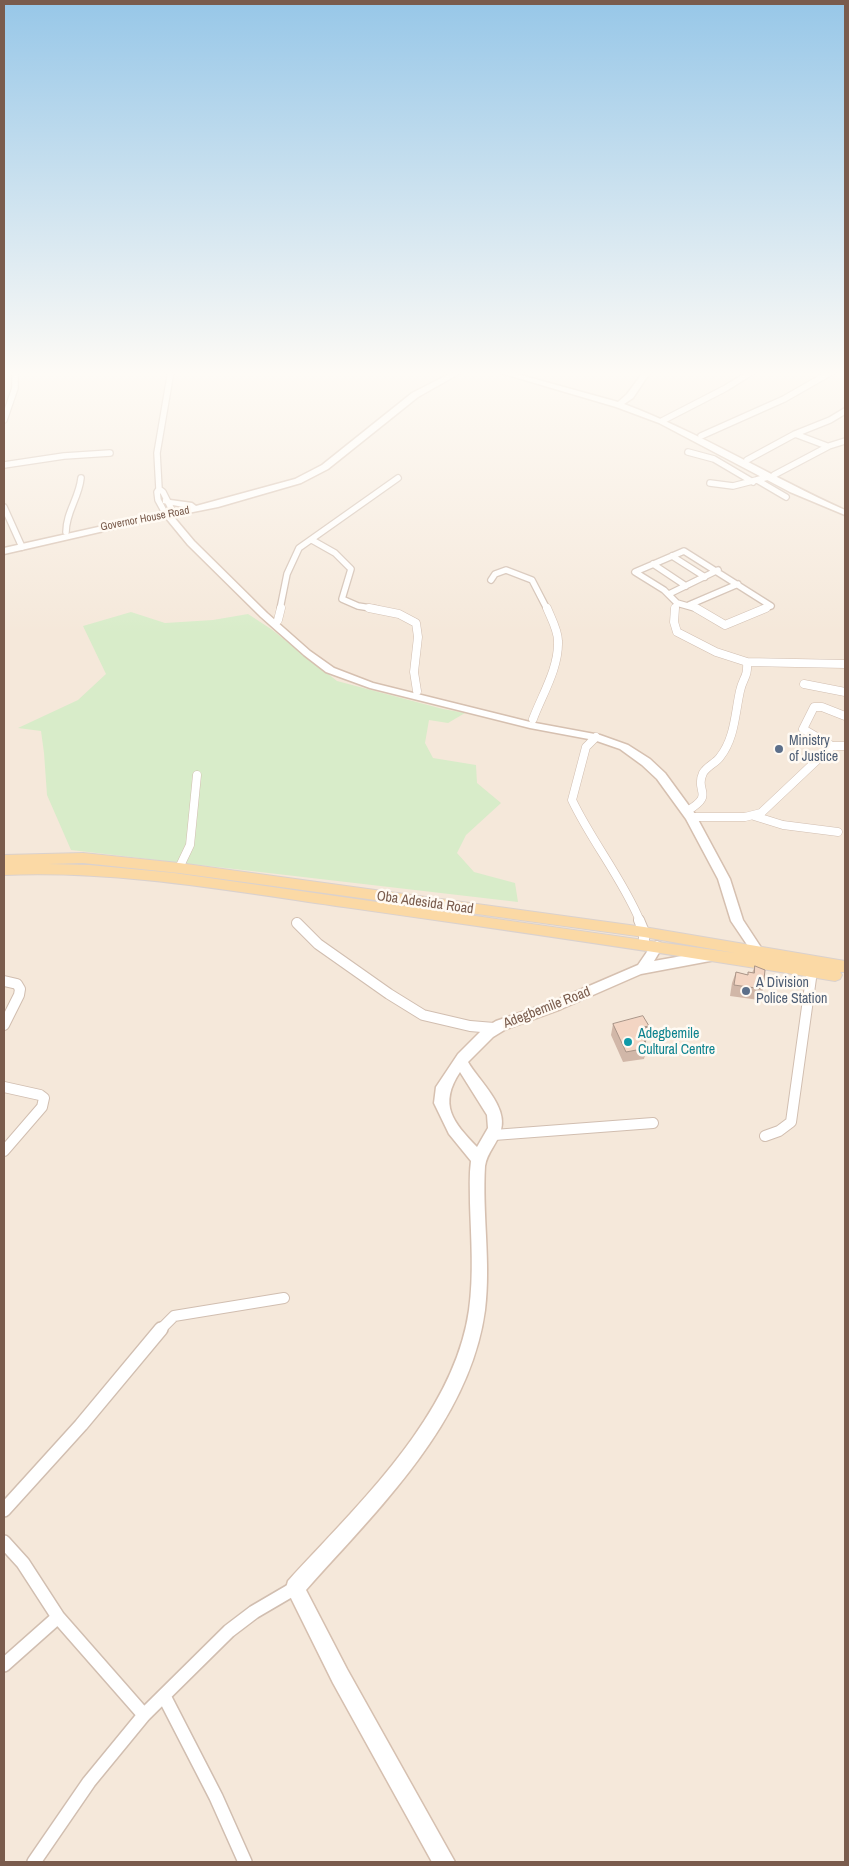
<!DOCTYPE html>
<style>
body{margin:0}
#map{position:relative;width:849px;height:1866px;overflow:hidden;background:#fdf6ec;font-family:"Archivo Narrow",sans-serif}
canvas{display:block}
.frame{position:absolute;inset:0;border:5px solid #7a5c4d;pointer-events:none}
</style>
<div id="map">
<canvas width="849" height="1866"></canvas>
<div class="frame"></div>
</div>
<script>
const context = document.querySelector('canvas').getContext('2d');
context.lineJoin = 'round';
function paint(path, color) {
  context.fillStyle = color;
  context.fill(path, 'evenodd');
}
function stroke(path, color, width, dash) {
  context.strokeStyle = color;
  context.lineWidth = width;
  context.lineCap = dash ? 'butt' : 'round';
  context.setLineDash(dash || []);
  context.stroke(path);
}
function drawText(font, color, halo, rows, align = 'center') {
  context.font = font + ' "Archivo Narrow",sans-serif';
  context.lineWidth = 5;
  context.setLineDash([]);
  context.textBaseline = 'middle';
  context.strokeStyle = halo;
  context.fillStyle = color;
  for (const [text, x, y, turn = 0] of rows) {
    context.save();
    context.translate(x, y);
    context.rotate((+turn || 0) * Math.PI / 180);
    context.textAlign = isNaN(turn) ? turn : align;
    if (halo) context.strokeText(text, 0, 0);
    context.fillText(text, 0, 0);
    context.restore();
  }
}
paint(new Path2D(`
 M4 371H845V1862H4Z`), '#f5e8da');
paint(new Path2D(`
 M131 612 165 623 213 620 248 614 271 629 337 681 443 709 465 713 448 723 429 720 425 743 433 758 476 765 477 783 501 803 466 835 457 853 474 872 515 883 518 902 71 850 47 795 44 753 41 731 18 728 78 700 106 674 83 626Z`), '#d8ecc9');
const streetFar3 = new Path2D(`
 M4 420 15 388V371
 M662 421 726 388 753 371
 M795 434 827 446
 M701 436 784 399 833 371
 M688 452 714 459 753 482
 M747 460 795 434 830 420 845 411
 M4 465 64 456 110 453
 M774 475 829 446 845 441
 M757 480 786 497
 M710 483 733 486 768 477
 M159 489 163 492 172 510
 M4 507 22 547
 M164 511 158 500 157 492 159 489 157 453 171 371
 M66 532C66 512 79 498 81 478
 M312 540 335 553 351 569 342 599 358 606 377 609
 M672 556 705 577
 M653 564 686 586
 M491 580 495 574 506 570 532 580 547 609
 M669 594 718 570
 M689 605 738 584
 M280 609 287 574 299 548 398 478
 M675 609 677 603
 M698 609 677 603 664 590 635 572 684 551 771 606 763 609`);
const streetFar2 = new Path2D(`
 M369 608 399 614 416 623 418 637 414 672 417 691
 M675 608 674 622 677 632 716 652 747 662 845 664
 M696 608 725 625 766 608
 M278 620 281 608
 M804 684 845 692
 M533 719C542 695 559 668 558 641 558 630 551 618 547 608
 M596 737 586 747 572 800C592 842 622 878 640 921
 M832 746 803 729 814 707H822L845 716
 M687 811C716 794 694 792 703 773 707 766 716 763 720 757 735 738 735 713 740 691 743 677 748 678 747 662
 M754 816 783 825 838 832
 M691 817H745L761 813 832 746H845
 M179 868 190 845 197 775`);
const streetFar1 = new Path2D(`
 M639 920 644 932V945
 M297 923 318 944 389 994 423 1015 470 1026 494 1028
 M4 981 17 984 20 989 19 995 4 1025
 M4 1087 40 1095 44 1098 42 1107 4 1151
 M494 1135 653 1123
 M765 1136 779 1131 791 1122 812 971
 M160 1330 174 1316 284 1298`);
const street = new Path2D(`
 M4 1510 81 1425 161 1329
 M4 1542 23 1563 58 1617 144 1715
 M4 1665 58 1617
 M164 1696 216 1797 245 1862
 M34 1862 89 1782 144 1715 229 1631 254 1612 295 1588`);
const secondary = new Path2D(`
 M455 371H464L418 397 328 469 301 483 218 507 173 516 194 541 267 613 310 651 334 668 373 683 530 722 600 735 628 745 650 759 665 773 695 814 730 879 743 920 762 949 764 952 762 955H754L731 921 718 879 686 819 657 779 642 765 620 749 594 740 530 728 370 688 326 672 304 655 261 617 188 545 165 517 4 554V548L161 513V509H167L169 511 188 508 163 503V499L192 503 196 506 295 479 322 465 412 393Z
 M494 371H506L618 402 627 394 644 371H651L633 398 624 404C701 433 771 477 845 510V515L790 492 659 423 616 407Z
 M657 941 661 943 663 946 654 961 710 951 714 952 716 956 714 960 710 961 641 974 561 1009 506 1029 493 1037 468 1062C479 1081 508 1106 501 1130 498 1143 487 1152 485 1166 482 1214 491 1262 485 1310 470 1422 378 1509 306 1590L347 1669 455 1862H432L333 1683 286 1588 288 1581C357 1505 454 1416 469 1310 474 1275 471 1238 470 1203 470 1189 469 1175 471 1161L449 1134 434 1103 436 1087 458 1054 483 1029 496 1021 552 1002 638 965 653 943ZM460 1072 487 1115 488 1128 477 1147C453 1122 438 1105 460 1072Z`);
const primary = new Path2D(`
 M83 853 179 863 644 927 845 961V972H840L842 975 840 979 835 981C674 954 513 931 351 908 236 892 121 870 4 875V865L18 864 4 865V855ZM83 863 179 873 644 937 735 953 174 873 89 865 48 864Z`);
stroke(streetFar3, '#d1beb0', 8);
stroke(streetFar2, '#d1beb0', 9);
stroke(streetFar1, '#d1beb0', 12);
stroke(street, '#d1beb0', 16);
stroke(secondary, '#d6c0b0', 3);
stroke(primary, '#dad1cd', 2);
stroke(streetFar3, '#fff', 5.5);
stroke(streetFar2, '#fff', 8);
stroke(streetFar1, '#fff', 10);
stroke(street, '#fff', 13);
paint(secondary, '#fff');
paint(primary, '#fbd9a5');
paint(new Path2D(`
 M755 966 763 989 759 1000 730 996 732 983 736 972 748 975 752 973Z
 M613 1024 647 1035 645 1044 647 1048 644 1059 623 1062 611 1035Z`), '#d1b7a8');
paint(new Path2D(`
 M649 1026 645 1047 640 1048 643 1027Z`), '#aa9588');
const building = new Path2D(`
 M755 966 765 970 763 989 734 985 736 972 748 975V972L754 973Z
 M643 1016 649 1026 643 1027 647 1036 643 1037 647 1048 626 1052 613 1024Z`);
paint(building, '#f3d5c3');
stroke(building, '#aa9588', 1);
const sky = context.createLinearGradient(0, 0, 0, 633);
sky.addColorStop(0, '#97c7e8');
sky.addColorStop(0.59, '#fefbf6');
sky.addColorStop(1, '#fefbf600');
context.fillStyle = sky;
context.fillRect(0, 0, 849, 633);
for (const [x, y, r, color] of [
 [779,749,5,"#5c6f8a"],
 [746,991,5,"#5c6f8a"],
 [628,1042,5,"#0f9aa8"]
]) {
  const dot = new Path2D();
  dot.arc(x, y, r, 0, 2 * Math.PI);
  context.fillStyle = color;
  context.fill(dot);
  stroke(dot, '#fffaf3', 2);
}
drawText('11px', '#7a5c4d', '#fffaf3', [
 ["Governor House Road",145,519,-11]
]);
drawText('14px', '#4e5e75', '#fffaf3', [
 ["Ministry",789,741],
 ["of Justice",789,757],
 ["A Division",756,983],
 ["Police Station",756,999]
], 'left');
drawText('14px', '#7a5c4d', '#fffaf3', [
 ["Oba Adesida Road",425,903,8],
 ["Adegbemile Road",547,1008,-21]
]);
drawText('14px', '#0d838f', '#fffaf3', [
 ["Adegbemile",638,1034],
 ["Cultural Centre",638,1050]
], 'left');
</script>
